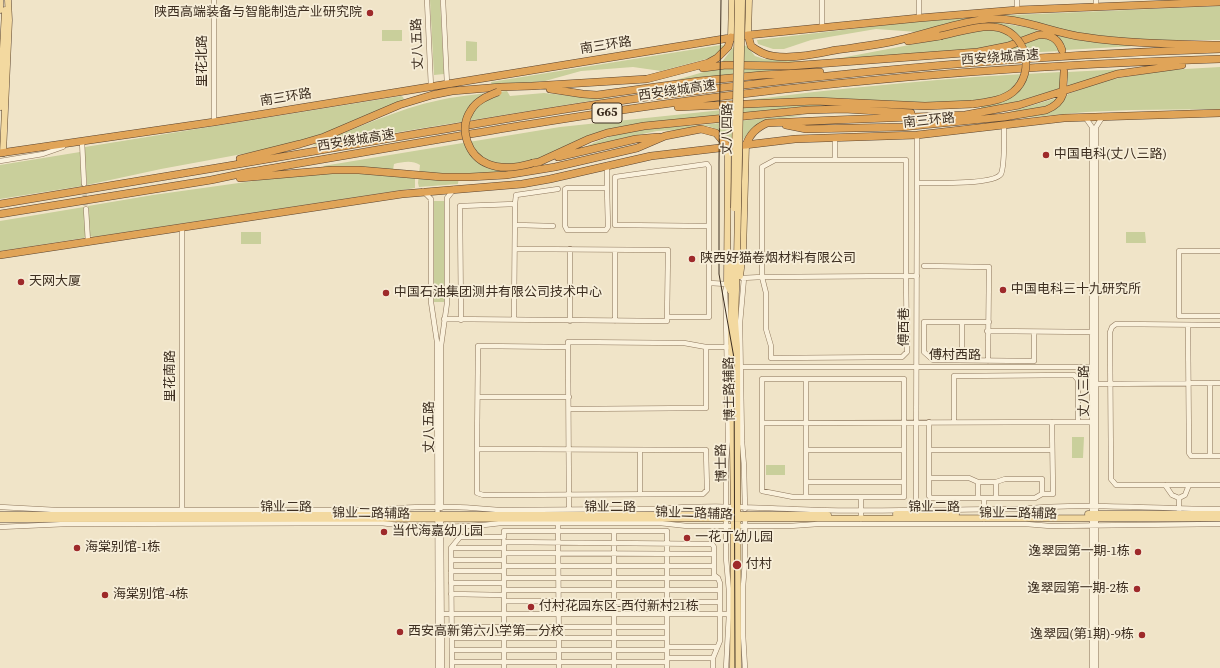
<!DOCTYPE html>
<meta charset="utf-8">
<style>
body{margin:0}
canvas{display:block;background:#f0e4c8}
</style>
<canvas width="1220" height="668"></canvas>
<script>
const context = document.querySelector('canvas').getContext('2d');
context.lineJoin = 'round';
function paint(path, color) {
  context.fillStyle = color;
  context.fill(path, 'evenodd');
}
function stroke(path, color, width, dash) {
  context.strokeStyle = color;
  context.lineWidth = width;
  context.lineCap = dash ? 'butt' : 'round';
  context.setLineDash(dash || []);
  context.stroke(path);
}
function drawText(font, color, halo, rows, align = 'center') {
  context.font = font + ' "Source Serif 4","Noto Sans SC",serif';
  context.lineWidth = 3.5;
  context.setLineDash([]);
  context.textBaseline = 'middle';
  context.strokeStyle = halo;
  context.fillStyle = color;
  for (const [text, x, y, turn = 0] of rows) {
    context.save();
    context.translate(x, y);
    context.rotate((+turn || 0) * Math.PI / 180);
    context.textAlign = isNaN(turn) ? turn : align;
    if (halo) context.strokeText(text, 0, 0);
    context.fillText(text, 0, 0);
    context.restore();
  }
}
paint(new Path2D(`
 M430 0H440L444 74 434 75Z
 M1220 6V40H1140L1085 34 990 16Z
 M968 18H981L1005 24 1032 28 1040 32 1016 41 986 49 830 60 941 39 938 27 917 32 876 29 811 40 784 49H773L758 44 757 40 911 22Z
 M382 30H402V41H382Z
 M1054 34 1079 40 1136 45V46L1065 50 1058 38Z
 M1039 37 1051 39 1061 51 980 55Z
 M466 41 477 42V61H466Z
 M736 44 747 46 755 56 764 59 803 62 800 63H721Z
 M721 45 725 46 715 56 710 58 661 71 633 67 581 71 545 81 492 86 491 82Z
 M1220 67V109L1132 110 1086 112 1011 119 1012 118 1060 105 1068 94 1107 80 1168 70Z
 M742 68 778 70 676 80 714 69Z
 M1127 69V70L1068 87 1067 72Z
 M1061 72V88L1013 103 981 109V102L931 104 836 98 732 102C841 88 951 77 1061 72Z
 M507 91 510 96 544 93 591 98 614 97 313 146 315 144C357 129 396 109 440 100 462 95 485 94 507 91Z
 M401 96 403 97 404 100 320 136 264 150 161 169 87 185 84 148 85 147Z
 M1060 97 1050 106 1000 115Z
 M797 104H848L797 107 626 127 526 164 527 171 459 175 458 184 419 187 418 183 420 165C412 160 403 162 394 164L393 170 325 168 323 166 560 127 751 107Z
 M802 115C775 122 760 113 743 140L729 142 723 133 716 129 708 126 697 127 677 130 657 131 618 139V141L580 150C616 128 662 128 702 125 735 121 768 118 802 115Z
 M80 152 82 186 0 199V165Z
 M321 173H361L415 178V188L93 237 90 236 88 206 153 195 303 174Z
 M434 201H444V302H434Z
 M84 207 86 236 84 238 0 251V221Z
 M241 232H261V244H241Z
 M1126 232H1145L1146 243H1126Z
 M1072 437H1084L1083 458H1072Z
 M766 465H785V475H766Z`), '#c9cf9b');
stroke(new Path2D(`
 M84 188 86 209`), '#ccc0a6', 4.5, [4.5, 2]);
const minor = new Path2D(`
 M427 0 431 87
 M443 0 447 84
 M822 0V27
 M1017 0V10
 M1096 6V0
 M919 18V0
 M1085 117 1092 127V668
 M214 122V0
 M82 141 84 184
 M775 160H906V276L762 277V167Z
 M835 160V138
 M0 161 43 154 63 147
 M607 165V188H567L565 189V226L567 230H606L608 227 607 188
 M917 183C931 183 994 185 1001 174 1005 165 1004 136 1004 125
 M423 191 431 199V302L437 342 438 668
 M86 209 88 242
 M516 225 553 226
 M709 226 615 225V177L707 164 709 167V283L727 284 725 292 726 314 728 439 726 462V558L729 591V614L726 668
 M570 249V321
 M615 250V321
 M1220 251H1179V316H1220
 M924 266 989 267 988 361
 M742 278 762 277 766 293V329L771 346V358L902 357 907 352 906 276H917
 M744 278 740 323 742 441 744 466 745 509
 M667 317H709V283
 M444 319 667 321 668 250 515 249
 M514 319 515 204
 M461 320 460 206 515 204 516 195 558 189
 M989 322H924V352L933 360 1034 361V332
 M1188 325 1189 453 1191 456H1220
 M1220 325 1116 324 1112 327 1110 332 1111 479 1116 485H1220
 M987 331 1095 332
 M962 360V322
 M741 367H1095
 M806 379V497
 M1094 384 1220 383
 M478 397H569
 M569 409 706 408V347
 M929 422V496L931 498H1035L1042 494H1053L1052 422
 M954 422V376L1074 375 1078 380V422
 M763 423 1095 422
 M477 449V493L483 495 703 494 707 490 706 450 477 449 478 346 568 347
 M806 450H904
 M929 450H1052
 M1210 456V383
 M929 478H969L978 482H996L1005 479H1042V494
 M806 482H904
 M996 482V498
 M1165 485 1172 495 1179 498
 M640 494V450
 M861 497H904V379H762V491L793 497H861V519
 M978 498V482
 M984 498V519
 M1179 498V511
 M1179 498 1185 495 1189 485
 M0 507 56 510H381C420 505 460 506 499 510L660 509C712 504 764 508 816 510 883 512 952 509 1020 509 1086 502 1153 509 1220 509
 M441 508V346L447 303V198L454 189
 M182 512V227
 M569 512 568 342 684 343 706 347H730
 M916 512 917 135
 M441 516 442 668
 M558 521 559 668
 M0 527 66 524 381 523C420 528 462 528 501 523H660L687 526H790L818 524H1026L1050 526 1220 524
 M614 531V668
 M504 541V668
 M504 542 712 544 714 547V566H504
 M451 548H504
 M504 553 714 554
 M451 560H504
 M451 571H504
 M504 578H718
 M451 583H504
 M504 590H720
 M451 594 504 595
 M504 601 720 602
 M441 614H729
 M452 627H667
 M452 638H667
 M667 647H717
 M452 650H667
 M667 658H713
 M452 662H667
 M452 668 451 548 460 537H504V531H667V668
 M713 668V658L720 641V583L718 578 714 575V566
 M745 668 743 634V587L745 562V516
 M1096 668V127L1103 116`);
const major = new Path2D(`
 M0 10V0
 M748 35 749 0
 M731 37 732 0
 M0 107 5 10
 M728 147 727 284 731 292
 M3 153 9 20 8 0
 M733 258 731 319 734 515 733 668
 M737 259 735 322 737 347 738 668
 M740 276 743 253 746 145
 M896 514H956
 M1088 514H1220
 M0 515H828
 M0 519 1220 518`);
const highway = new Path2D(`
 M748 35 751 46C758 51 764 55 773 56 794 59 815 54 836 50 857 47 878 45 899 40 926 34 952 24 981 20 1016 14 1050 33 1084 37 1130 44 1174 44 1220 45
 M908 41 940 36
 M703 68 726 65 789 66 978 52 1008 46 1038 35C1050 34 1058 38 1062 50
 M1063 88 1064 72
 M550 89 583 94 597 95 699 81 762 75 820 72
 M678 107 815 101 925 106 973 104
 M786 125 806 129 902 127 1004 117 1046 110C1054 107 1060 103 1063 94
 M746 145C750 134 756 128 767 123L835 120 965 115 1019 105 1117 74 1182 65
 M0 153 214 122 748 35 919 18 1017 10 1220 2
 M558 157 636 139 658 137
 M240 159 300 144 324 137 399 105 432 95 452 91 501 87 532 86 647 79 708 63 717 58 728 47 731 37
 M533 163 539 162 589 139 607 133 644 126 807 110 844 109 911 113
 M240 178 332 170H359L442 177H470L506 175 555 167 637 148 665 136 701 129 716 133 728 147
 M0 204C142 181 285 156 427 132 500 120 573 107 647 97 838 72 1028 55 1220 49
 M0 214 211 180 249 172C407 145 565 116 725 96 889 76 1054 64 1220 59
 M0 255 402 194 522 184 550 179 651 156 728 147 795 139 917 135 1064 118 1220 113`);
stroke(minor, '#8d765c', 5.5);
stroke(major, '#5b4430', 7);
stroke(highway, '#5b4430', 8);
stroke(minor, '#faf1dc', 4.5);
stroke(major, '#f3d9a0', 6);
stroke(highway, '#e0a458', 7);
stroke(new Path2D(`
 M721 0 719 163V274L734 358 735 668`), '#3d2e20', 1);
const majorBridge = new Path2D(`
 M734 208 738 0
 M737 259 742 0`);
const highwayBridge = new Path2D(`
 M940 36C956 33 978 25 994 27 1026 30 1037 72 1013 92 1002 101 986 102 973 104
 M498 92C488 96 477 100 471 110 458 129 468 156 488 164 502 170 519 167 533 163`);
stroke(majorBridge, '#5b4430', 7, []);
stroke(highwayBridge, '#5b4430', 8, []);
stroke(majorBridge, '#f3d9a0', 6);
stroke(highwayBridge, '#e0a458', 7);
for (const [x, y, r, color] of [
 [370,13,4,"#9e2a2b"],
 [1046,155,4,"#9e2a2b"],
 [692,259,4,"#9e2a2b"],
 [21,282,4,"#9e2a2b"],
 [1003,290,4,"#9e2a2b"],
 [386,293,4,"#9e2a2b"],
 [384,532,4,"#9e2a2b"],
 [687,538,4,"#9e2a2b"],
 [77,548,4,"#9e2a2b"],
 [1138,552,4,"#9e2a2b"],
 [737,565,5,"#9e2a2b"],
 [1137,589,4,"#9e2a2b"],
 [105,595,4,"#9e2a2b"],
 [531,607,4,"#9e2a2b"],
 [400,632,4,"#9e2a2b"],
 [1142,635,4,"#9e2a2b"]
]) {
  const dot = new Path2D();
  dot.arc(x, y, r, 0, 2 * Math.PI);
  context.fillStyle = color;
  context.fill(dot);
  stroke(dot, '#f7eed8', 1.5);
}
for (const [x, y, w] of [
 [607,113,30]
]) {
  const box = new Path2D();
  box.roundRect(x - w / 2, y - 10, w, 20, 3);
  context.fillStyle = '#f7eed8';
  context.fill(box);
  stroke(box, '#3d2e20', 1);
}
drawText('bold 12px', '#3d2e20', null, [
 ["G65",607,113]
]);
drawText('13px', '#3d2e20', '#f7eed8', [
 ["陕西高端装备与智能制造产业研究院",362,13,"right"],
 ["中国电科(丈八三路)",1054,155],
 ["陕西好猫卷烟材料有限公司",700,259],
 ["天网大厦",29,282],
 ["中国电科三十九研究所",1011,290],
 ["中国石油集团测井有限公司技术中心",394,293],
 ["当代海嘉幼儿园",392,532],
 ["一花丁幼儿园",695,538],
 ["海棠别馆-1栋",85,548],
 ["逸翠园第一期-1栋",1130,552,"right"],
 ["付村",746,565],
 ["逸翠园第一期-2栋",1129,589,"right"],
 ["海棠别馆-4栋",113,595],
 ["付村花园东区-西付新村21栋",539,607],
 ["西安高新第六小学第一分校",408,632],
 ["逸翠园(第1期)-9栋",1134,635,"right"]
], 'left');
drawText('13px', '#3d2e20', '#f7eed8', [
 ["丈八五路",418,44,-92],
 ["南三环路",606,46,-9],
 ["西安绕城高速",1000,58,-4],
 ["里花北路",203,61,-90],
 ["西安绕城高速",677,91,-8],
 ["南三环路",286,98,-9],
 ["南三环路",929,121,-6],
 ["丈八四路",728,129,-89],
 ["西安绕城高速",356,141,-9],
 ["傅西巷",905,327,-90],
 ["傅村西路",955,356],
 ["里花南路",171,376,-90],
 ["博士路辅路",730,389,-91],
 ["丈八三路",1085,391,-90],
 ["丈八五路",430,427,-90],
 ["博士路",722,463,-91],
 ["锦业二路",286,508],
 ["锦业二路",610,508],
 ["锦业二路",934,508],
 ["锦业二路辅路",371,514,1],
 ["锦业二路辅路",694,514,2],
 ["锦业二路辅路",1018,514,1]
]);
</script>
